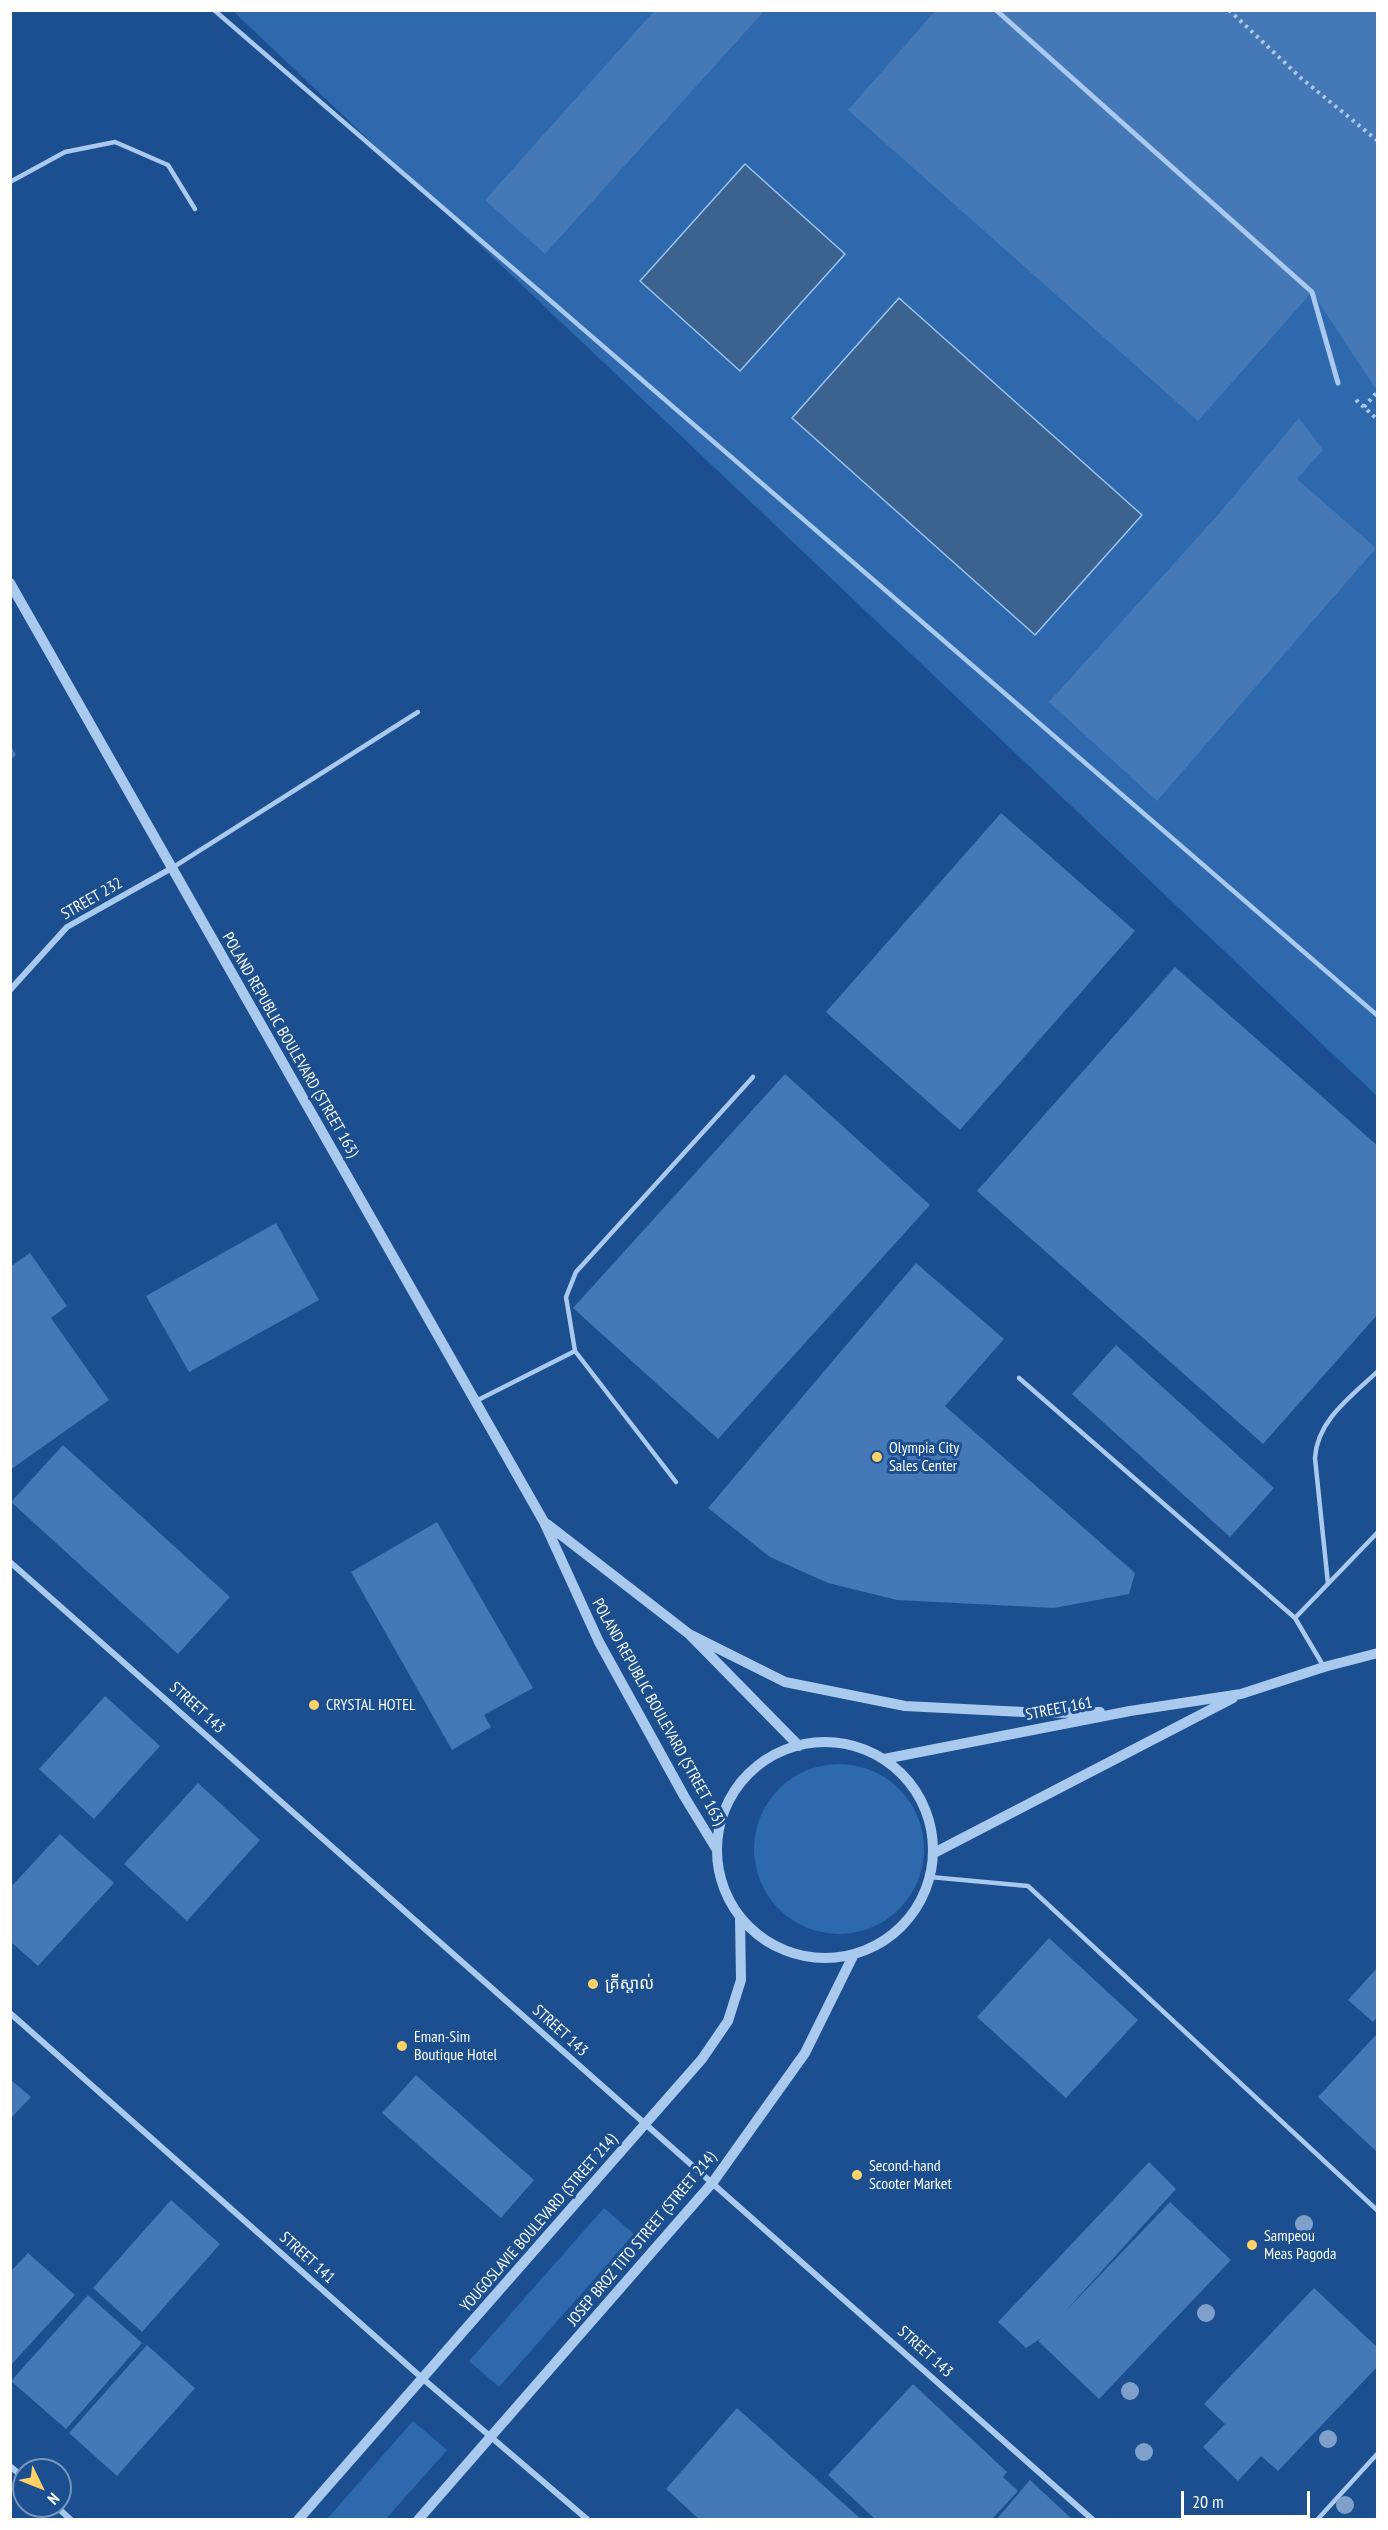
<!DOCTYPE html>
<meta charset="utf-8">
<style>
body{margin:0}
#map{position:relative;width:1388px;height:2530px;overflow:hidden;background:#1b4f8f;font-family:"PT Sans Narrow",sans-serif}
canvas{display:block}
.frame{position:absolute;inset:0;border:12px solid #fff;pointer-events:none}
.north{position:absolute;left:12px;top:2458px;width:60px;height:60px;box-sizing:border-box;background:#1b4f8f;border:2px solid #7695bc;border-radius:50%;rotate:133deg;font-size:16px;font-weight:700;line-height:24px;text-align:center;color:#fff}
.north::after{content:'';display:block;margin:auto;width:21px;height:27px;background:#ffd166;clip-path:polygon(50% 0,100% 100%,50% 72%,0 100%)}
.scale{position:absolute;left:1181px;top:2491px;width:129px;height:27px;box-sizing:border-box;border:3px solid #fff;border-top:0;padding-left:8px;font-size:18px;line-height:21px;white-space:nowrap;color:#fff;-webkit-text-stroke:4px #1b4f8f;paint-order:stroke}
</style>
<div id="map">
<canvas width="1388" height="2530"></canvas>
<div class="frame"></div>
<div class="north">N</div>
<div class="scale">20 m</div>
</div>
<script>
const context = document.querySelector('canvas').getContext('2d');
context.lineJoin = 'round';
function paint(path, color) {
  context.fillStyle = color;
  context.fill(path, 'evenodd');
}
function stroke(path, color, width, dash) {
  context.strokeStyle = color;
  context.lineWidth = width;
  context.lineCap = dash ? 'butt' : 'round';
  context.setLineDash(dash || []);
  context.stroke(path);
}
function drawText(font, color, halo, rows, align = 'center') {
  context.font = font + ' "PT Sans Narrow","Noto Sans Khmer",sans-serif';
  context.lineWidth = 6;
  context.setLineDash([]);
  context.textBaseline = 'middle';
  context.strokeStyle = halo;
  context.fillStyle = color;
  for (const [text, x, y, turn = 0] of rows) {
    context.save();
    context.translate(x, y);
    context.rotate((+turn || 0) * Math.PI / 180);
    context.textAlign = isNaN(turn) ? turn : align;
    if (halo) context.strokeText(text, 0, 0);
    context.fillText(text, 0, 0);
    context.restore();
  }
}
paint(new Path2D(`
 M233 11H1377V1096Z
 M754 1849a85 85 0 1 1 170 0a85 85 0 1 1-170 0Z
 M604 2208 634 2234 499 2387 469 2361Z
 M413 2421 447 2450 386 2519H327Z`), '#2e69ad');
const water = new Path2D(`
 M745 164 845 254 740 371 640 281Z
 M899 298 1142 515 1035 635 792 418Z`);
paint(water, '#3c6290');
stroke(water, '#9cc4f0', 1.5);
paint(new Path2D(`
 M655 10H765L545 254 485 200Z
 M936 10H1378V386L1375 388 1312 292 1198 421 848 110Z
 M1299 418 1323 450 1297 479 1376 548 1157 801 1049 702 1216 517Z
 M10 744 16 755 10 760Z
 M1001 813 1135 931 960 1130 826 1012Z
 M1175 967 1378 1146V1314L1263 1444 977 1191Z
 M785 1074 930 1205 718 1439 573 1308Z
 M276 1223 319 1300 189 1372 146 1296Z
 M30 1253 67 1306 51 1318 109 1400 10 1470V1267Z
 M916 1263 1004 1339 945 1406 1135 1573 1129 1594 1054 1608 897 1600 828 1583 770 1557 708 1508Z
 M1116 1345 1274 1488 1230 1537 1072 1394Z
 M63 1445 230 1597 178 1654 11 1502Z
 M437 1522 533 1688 484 1715 491 1727 452 1750 351 1572Z
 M105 1696 160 1746 94 1819 39 1769Z
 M198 1783 260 1840 187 1921 124 1864Z
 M60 1834 114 1883 38 1966 10 1941V1888Z
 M1049 1938 1138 2020 1066 2098 977 2017Z
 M1378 1967V2016L1373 2022 1348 2000Z
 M1376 2035 1378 2037V2153L1318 2097Z
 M416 2075 534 2180 501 2218 382 2113Z
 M10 2079 31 2097 10 2119Z
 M1149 2162 1176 2189 1061 2316 1170 2202 1231 2260 1099 2399 1038 2341 1043 2337 1026 2348 998 2322Z
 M171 2200 220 2244 142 2332 93 2288Z
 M28 2253 75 2295 10 2366V2272Z
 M1314 2288 1378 2348V2366L1278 2471 1261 2456 1238 2481 1203 2447 1225 2424 1204 2404Z
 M88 2295 142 2343 66 2429 11 2381Z
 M147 2345 195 2388 117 2476 69 2433Z
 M913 2384 1007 2472 1003 2477 1018 2491 991 2520H876L828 2475Z
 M737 2408 815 2478 862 2520H700L666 2489Z
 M1030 2480 1073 2520H996Z`), '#4478b7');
stroke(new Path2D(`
 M1229 10 1301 78 1378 141
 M1356 400 1378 420
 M1364 407 1378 391`), '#a9c9ee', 4, [3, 4.5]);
stroke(new Path2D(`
 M214 10 1378 1016
 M10 182 65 152 115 142 168 165 195 209
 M172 868 418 712
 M575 1351 676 1482
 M1019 1378 1295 1618
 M476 1401 575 1351 566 1297 576 1272 753 1077
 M1328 1584 1315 1458C1317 1420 1352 1396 1378 1371
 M1324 1667 1295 1618 1378 1532
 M930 1877 1028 1886 1378 2211
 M1317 2520 1378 2453`), '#a9c9ee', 4.5);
stroke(new Path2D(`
 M996 10 1312 292 1338 383`), '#a9c9ee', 5);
stroke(new Path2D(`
 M10 990 67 927 172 868
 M10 1562 1093 2520
 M10 2013 422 2378 588 2520
 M10 2466 24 2478
 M56 2506 71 2520`), '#a9c9ee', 6);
stroke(new Path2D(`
 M10 583 544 1522 599 1642 684 1796 717 1850
 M547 1524 689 1634 799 1746
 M689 1634 785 1682 905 1706 1043 1713 1100 1712
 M717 1850a108 108 0 1 1 216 0a108 108 0 1 1-216 0Z
 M884 1759 1130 1711 1241 1694 1324 1667 1378 1653
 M934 1853 1233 1698
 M298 2520 702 2059 728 2021 741 1980 740 1918
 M418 2520 713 2182 805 2053 854 1954`), '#a9c9ee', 10);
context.fillStyle = '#7ea0ca';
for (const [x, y] of [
 [1304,2224],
 [1206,2313],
 [1130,2391],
 [1328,2439],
 [1144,2452],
 [1345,2505]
]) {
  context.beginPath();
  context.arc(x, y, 9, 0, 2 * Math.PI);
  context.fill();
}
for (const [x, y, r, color] of [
 [877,1457,6,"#ffd166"],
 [314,1705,6,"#ffd166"],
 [593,1984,6,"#ffd166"],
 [402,2046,6,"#ffd166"],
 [857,2175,6,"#ffd166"],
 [1252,2245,6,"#ffd166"]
]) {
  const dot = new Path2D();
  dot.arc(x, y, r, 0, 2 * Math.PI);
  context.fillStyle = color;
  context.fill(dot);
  stroke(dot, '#1b4f8f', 2);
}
drawText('16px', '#fff', '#1b4f8f', [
 ["STREET 232",92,899,-30],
 ["POLAND REPUBLIC BOULEVARD (STREET 163)",290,1045,60],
 ["STREET 143",197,1708,42],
 ["STREET 161",1059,1709,-11],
 ["POLAND REPUBLIC BOULEVARD (STREET 163)",658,1712,61],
 ["STREET 143",560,2031,42],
 ["YOUGOSLAVIE BOULEVARD (STREET 214)",539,2223,-49],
 ["JOSEP BROZ TITO STREET (STREET 214)",642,2239,-50],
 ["STREET 141",307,2258,42],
 ["STREET 143",925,2352,42]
]);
drawText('16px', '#fff', '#1b4f8f', [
 ["Olympia City",889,1448],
 ["Sales Center",889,1466],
 ["CRYSTAL HOTEL",326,1705],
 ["គ្រីស្តាល់",605,1984],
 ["Eman-Sim",414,2037],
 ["Boutique Hotel",414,2055],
 ["Second-hand",869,2166],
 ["Scooter Market",869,2184],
 ["Sampeou",1264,2236],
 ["Meas Pagoda",1264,2254]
], 'left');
</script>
